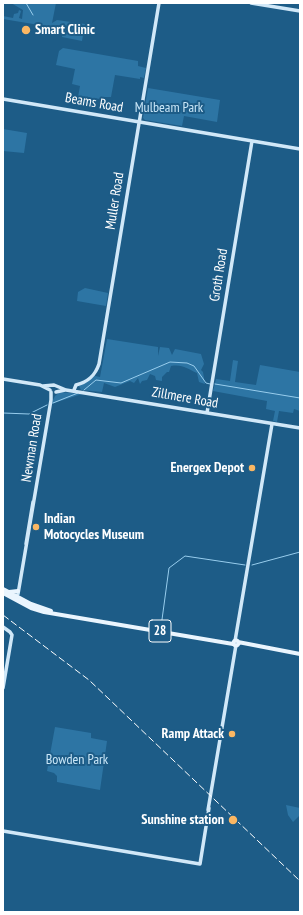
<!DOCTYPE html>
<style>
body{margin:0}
#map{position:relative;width:303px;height:915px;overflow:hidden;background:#1d5c87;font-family:"PT Sans Narrow",sans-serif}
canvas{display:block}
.frame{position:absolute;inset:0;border:4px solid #fff;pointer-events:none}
</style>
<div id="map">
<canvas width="303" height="915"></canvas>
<div class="frame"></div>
</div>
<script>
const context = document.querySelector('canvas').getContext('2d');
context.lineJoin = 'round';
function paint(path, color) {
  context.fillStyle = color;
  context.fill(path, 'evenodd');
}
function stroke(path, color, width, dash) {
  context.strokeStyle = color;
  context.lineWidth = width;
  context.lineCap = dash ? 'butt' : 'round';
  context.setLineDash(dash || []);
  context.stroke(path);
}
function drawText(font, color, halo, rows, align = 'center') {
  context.font = font + ' "PT Sans Narrow",sans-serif';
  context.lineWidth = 4;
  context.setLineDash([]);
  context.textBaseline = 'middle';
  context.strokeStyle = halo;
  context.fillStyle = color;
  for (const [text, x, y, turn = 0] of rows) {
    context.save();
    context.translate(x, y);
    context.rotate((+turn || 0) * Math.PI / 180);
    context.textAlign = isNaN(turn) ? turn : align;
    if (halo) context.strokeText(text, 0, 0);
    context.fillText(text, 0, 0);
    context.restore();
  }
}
paint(new Path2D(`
 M11 3H56L52 23 57 20 85 24 82 41 62 37 63 29 3 19V16L13 18 14 14 18 13 19 10 21 11 19 18 22 19 23 10Z
 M63 48 138 61V66L146 68 144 78 140 77V79L115 75 111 97H102L101 99 78 97 80 86 72 84 75 69 56 65 59 51Z
 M148 88 220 100 217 122 184 116 182 126 145 120 143 118Z
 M3 129 27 133 24 153 3 151Z
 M85 288 108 293 106 306 77 301 78 292Z
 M107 339 158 347V356L160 347 169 348 172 355 175 349 201 354 204 364 201 370 203 372 205 384 199 382 197 373C187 369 183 364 171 366L169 372H167L162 377V381L156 380 155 376 150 374 147 380 142 381 140 384 138 378 134 383 130 381 115 387 104 383 102 392 81 390 79 386 95 376 100 377Z
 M233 360 238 361 235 382 256 385 260 365 300 372V411L294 409 293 413 279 411 277 422 273 421 275 411 266 409 267 401 213 391 216 379 230 381Z
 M60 392 82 394 51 404 55 396Z
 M55 727 91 733V738L107 741 100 790 57 782V776L54 773 47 771Z
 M286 805 300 808V815L293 822 288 815Z`), '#2d75a4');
stroke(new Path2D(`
 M26 3 33 15
 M215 384 300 398
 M84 390 96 380 121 383 170 362 187 363 194 366 206 383 210 384
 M53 403 78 393
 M3 413 29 414 47 405
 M252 565 300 552
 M161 627 169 568 185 556 245 565`), '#98cded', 1);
stroke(new Path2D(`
 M251 3 300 11
 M3 99 300 149
 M3 379 40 385 50 390
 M43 386 54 385 66 390 300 428
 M74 390 76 385C88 382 95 376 99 364L159 3
 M56 392 65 390
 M207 413 252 141
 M26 544 33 502
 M18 594 51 400V392
 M3 627 10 632 12 635 3 688
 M235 641 272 424
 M208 810 236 645
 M3 831 200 864 209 808`), '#d1e8f8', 3.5);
stroke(new Path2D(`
 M3 589 31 604 51 611
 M9 592 18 591
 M3 593 31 608 44 612 233 644
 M233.5 643a2.5 2.5 0 1 1 5 0a2.5 2.5 0 1 1-5 0Z
 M238 642 300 654`), '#eaf5fe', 4);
stroke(new Path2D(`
 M3 615 89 680 300 881`), '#fff', 1, [7, 3]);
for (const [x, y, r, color] of [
 [26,30,5,"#fbb763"],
 [252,468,4,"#fbb763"],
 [36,527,4,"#fbb763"],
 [232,734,4,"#fbb763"],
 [233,820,5,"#fbb763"]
]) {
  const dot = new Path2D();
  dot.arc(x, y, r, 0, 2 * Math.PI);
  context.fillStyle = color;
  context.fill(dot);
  stroke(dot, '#1d5c87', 1.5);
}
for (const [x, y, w] of [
 [160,631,22]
]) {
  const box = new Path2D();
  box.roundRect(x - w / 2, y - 11, w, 22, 3);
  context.fillStyle = '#1d5c87';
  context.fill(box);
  stroke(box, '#fff', 1);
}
drawText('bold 13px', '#fff', null, [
 ["28",160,631]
]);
drawText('bold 14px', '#fff', '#1d5c87', [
 ["Smart Clinic",35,30,"left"],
 ["Energex Depot",244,468],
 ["Indian",44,519,"left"],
 ["Motocycles Museum",44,535,"left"],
 ["Ramp Attack",224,734],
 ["Sunshine station",224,820]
], 'right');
drawText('14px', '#fff', '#1d5c87', [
 ["Beams Road",94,103,10],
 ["Muller Road",115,201,-81],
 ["Groth Road",219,275,-81],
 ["Zillmere Road",185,398,10],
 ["Newman Road",32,448,-81]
]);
drawText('14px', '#cae7f8', '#1d5c87', [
 ["Mulbeam Park",169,108],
 ["Bowden Park",77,760]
]);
</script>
